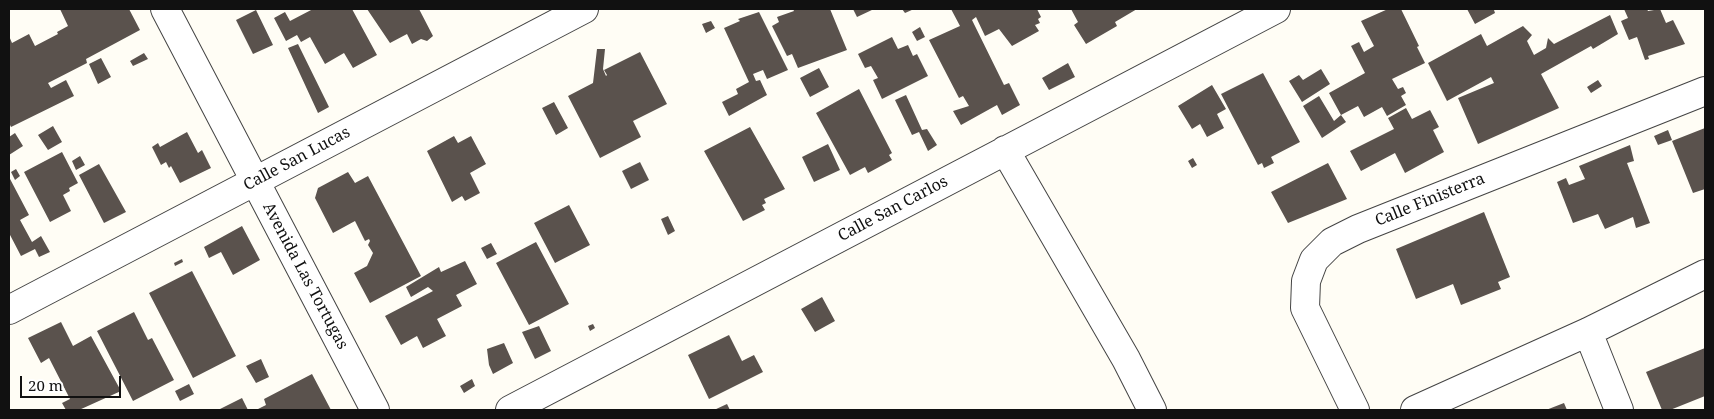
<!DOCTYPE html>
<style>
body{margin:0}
#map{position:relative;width:1714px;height:419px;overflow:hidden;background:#fffdf5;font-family:"Noto Serif",serif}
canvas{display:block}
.frame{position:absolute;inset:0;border:10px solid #111;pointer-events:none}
.scale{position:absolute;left:20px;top:376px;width:101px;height:22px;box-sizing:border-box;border:2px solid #111;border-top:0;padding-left:6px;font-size:15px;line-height:18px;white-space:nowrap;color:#111;-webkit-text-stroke:4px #fff;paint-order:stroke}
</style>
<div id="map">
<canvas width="1714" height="419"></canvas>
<div class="frame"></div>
<div class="scale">20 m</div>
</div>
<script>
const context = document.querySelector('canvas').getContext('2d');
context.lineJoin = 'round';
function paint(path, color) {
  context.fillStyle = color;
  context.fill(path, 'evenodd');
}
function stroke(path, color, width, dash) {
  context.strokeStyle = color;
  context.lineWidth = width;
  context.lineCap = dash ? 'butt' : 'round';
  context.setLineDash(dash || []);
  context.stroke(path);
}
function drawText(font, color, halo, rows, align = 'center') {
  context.font = font + ' "Noto Serif",serif';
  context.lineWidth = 5;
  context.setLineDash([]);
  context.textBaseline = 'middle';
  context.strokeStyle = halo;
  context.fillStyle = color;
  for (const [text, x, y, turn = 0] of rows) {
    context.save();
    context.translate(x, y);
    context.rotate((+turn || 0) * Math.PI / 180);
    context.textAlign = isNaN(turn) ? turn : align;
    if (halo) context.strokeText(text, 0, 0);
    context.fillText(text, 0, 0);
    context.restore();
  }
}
paint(new Path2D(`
 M60 9H129L140 30 86 59 87 63 48 83 51 88 66 80 74 96 11 127 9 123V36L12 43 29 34 35 46 58 34 57 32 68 26Z
 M313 9H352L377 55 353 68 344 53 325 64 310 37 301 42 297 35 286 41 274 18 285 12 290 21Z
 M367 9H419L433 36 427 41 421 39 412 44 407 34 390 43Z
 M793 9H830L847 50 798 68 792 54 787 56 772 26 779 22 777 17 794 11Z
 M853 9H874L857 17Z
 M902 9H914L905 13Z
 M951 9H1037L1041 17 1038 19 1040 23 1035 25 1039 31 1012 46 999 29 985 36 976 17 972 20 1004 85 1009 83 1020 105 1002 115 997 105 961 125 953 111 969 106 963 96 959 98 929 40 960 26Z
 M1071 9H1137L1115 22 1117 26 1086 44 1074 25 1078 22Z
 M1388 9H1401L1419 46 1417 47 1425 63 1392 79 1398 89 1403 87 1406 93 1401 96 1406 105 1387 116 1382 107 1364 117 1358 106 1341 115 1346 122 1322 138 1303 106 1319 96 1334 121 1341 115 1329 93 1365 73 1351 46 1359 42 1364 52 1374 46 1361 21Z
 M1467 9H1496L1494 10 1495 13 1475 24Z
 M1624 9H1647L1648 11 1660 9 1666 23 1673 20 1685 44 1648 56 1649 59 1645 60 1637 37 1629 40 1621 21 1628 18Z
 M256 10 273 45 253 54 236 20Z
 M759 12 788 70 767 79 763 70 753 74 756 81 760 80 767 95 729 116 722 102 738 94 736 89 749 82 724 28 740 21 738 19Z
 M1610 15 1618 34 1593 49 1591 46 1541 74 1559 108 1478 144 1458 98 1494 83 1491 77 1447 101 1428 63 1481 34 1487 46 1523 26 1532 35 1527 41 1534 55 1546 48 1548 38 1554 44Z
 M711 21 715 28 706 33 702 24Z
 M920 27 925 37 917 41 912 32Z
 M892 37 898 49 908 45 913 56 917 54 928 76 882 99 873 80 878 78 871 66 865 68 858 54Z
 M298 44 329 107 318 113 288 48Z
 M597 49H605L603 69 606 76 607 75 604 70 640 52 667 104 633 121 641 137 600 158 568 96 593 83Z
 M144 53 148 59 133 66 130 61Z
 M101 58 111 77 98 84 89 64Z
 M1068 63 1075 77 1049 90 1042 78Z
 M819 68 829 87 810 97 800 78Z
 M1321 69 1330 84 1302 102 1289 81 1299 75 1303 80Z
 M1263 73 1300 142 1271 157 1274 163 1264 168 1262 163 1258 165 1221 94Z
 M1598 80 1602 86 1591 93 1587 87Z
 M1212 85 1226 109 1217 114 1224 128 1207 137 1200 124 1192 129 1178 106Z
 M859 89 892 153 889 155 892 160 868 173 865 167 850 175 816 113Z
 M906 95 922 130 927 129 937 145 928 151 919 132 912 135 895 100Z
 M554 102 568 128 556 135 542 108Z
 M1406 108 1412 119 1430 110 1439 127 1433 130 1444 152 1405 173 1395 153 1361 171 1350 151 1394 129 1388 118Z
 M53 126 62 142 48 150 38 135Z
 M750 127 785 189 764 199 766 203 762 205 765 210 743 221 704 151Z
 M1705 128V189L1693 193 1672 141Z
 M1668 130 1672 140 1658 145 1654 136Z
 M187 132 198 153 202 150 211 168 180 183 171 166 169 168 166 162 161 165 152 147 158 143 160 147Z
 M15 133 23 146 9 155V137Z
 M454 136 458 143 471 136 486 164 470 173 480 193 465 201 462 196 452 202 427 151Z
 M828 144 840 170 814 182 802 157Z
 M1630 145 1634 161 1627 163 1650 223 1636 228 1633 217 1605 229 1598 214 1573 223 1557 182 1566 178 1569 185 1585 179 1579 166Z
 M62 152 78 183 69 188 70 191 63 195 71 211 50 222 24 172Z
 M80 156 85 165 76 170 72 161Z
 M1193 158 1197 165 1192 168 1188 161Z
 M640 162 649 180 631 189 622 171Z
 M1328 163 1347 199 1288 223 1271 192Z
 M99 164 126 212 104 223 79 175Z
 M16 169 20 176 15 180 11 172Z
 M348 172 355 183 368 176 421 276 370 303 354 273 367 266 373 253 368 245 370 241 369 239 365 241 355 221 333 233 315 198 318 188Z
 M9 177 29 215 20 220 32 242 41 236 50 252 39 257 35 249 21 256 9 233Z
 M569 205 590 245 555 263 534 223Z
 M1484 212 1510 277 1498 282 1501 289 1461 305 1453 284 1416 299 1396 249Z
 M668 216 675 231 668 235 661 219Z
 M242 226 260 260 233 275 221 252 209 258 204 247Z
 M536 242 569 304 529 325 496 263Z
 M491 243 497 254 487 259 481 248Z
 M182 259 183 262 175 266 174 263Z
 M465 261 477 284 456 295 462 306 437 319 446 336 423 348 417 336 401 345 385 316 433 291 428 287 411 297 406 287 439 267 441 272Z
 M192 271 236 356 193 378 149 293Z
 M822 297 835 321 815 332 801 309Z
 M134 312 148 340 152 338 174 380 133 401 97 331Z
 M61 322 73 346 91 336 121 391 79 410H66L62 403 70 399 49 358 41 363 28 338Z
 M593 324 595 328 590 331 588 326Z
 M539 326 551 351 535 359 522 332Z
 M729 335 742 361 754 355 763 372 709 399 688 355Z
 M504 343 513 363 493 374 489 365 487 349Z
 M1705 348V396L1670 410H1662L1646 372Z
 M261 359 269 377 256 383 246 366Z
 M312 374 331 410H256L266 405 264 399Z
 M472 379 475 386 464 393 460 386Z
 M189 384 194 394 180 401 175 391Z
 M242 398 248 410H218Z
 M1564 403 1567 410H1546Z
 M727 404 730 410H714Z`), '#5a524d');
const minor = new Path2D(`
 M165 9 375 410
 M1005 150 1126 359 1152 410
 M9 310 584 9
 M1588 332 1619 410
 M510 410 1276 9
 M1355 410 1305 308 1306 281 1314 260 1332 242 1358 229 1705 91
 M1415 410 1588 332 1705 274`);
stroke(minor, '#444', 30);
stroke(minor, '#fff', 28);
drawText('16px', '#111', '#fff', [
 ["Calle San Lucas",297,159,-28],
 ["Calle Finisterra",1430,200,-22],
 ["Calle San Carlos",893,209,-28],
 ["Avenida Las Tortugas",305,276,62]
]);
</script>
